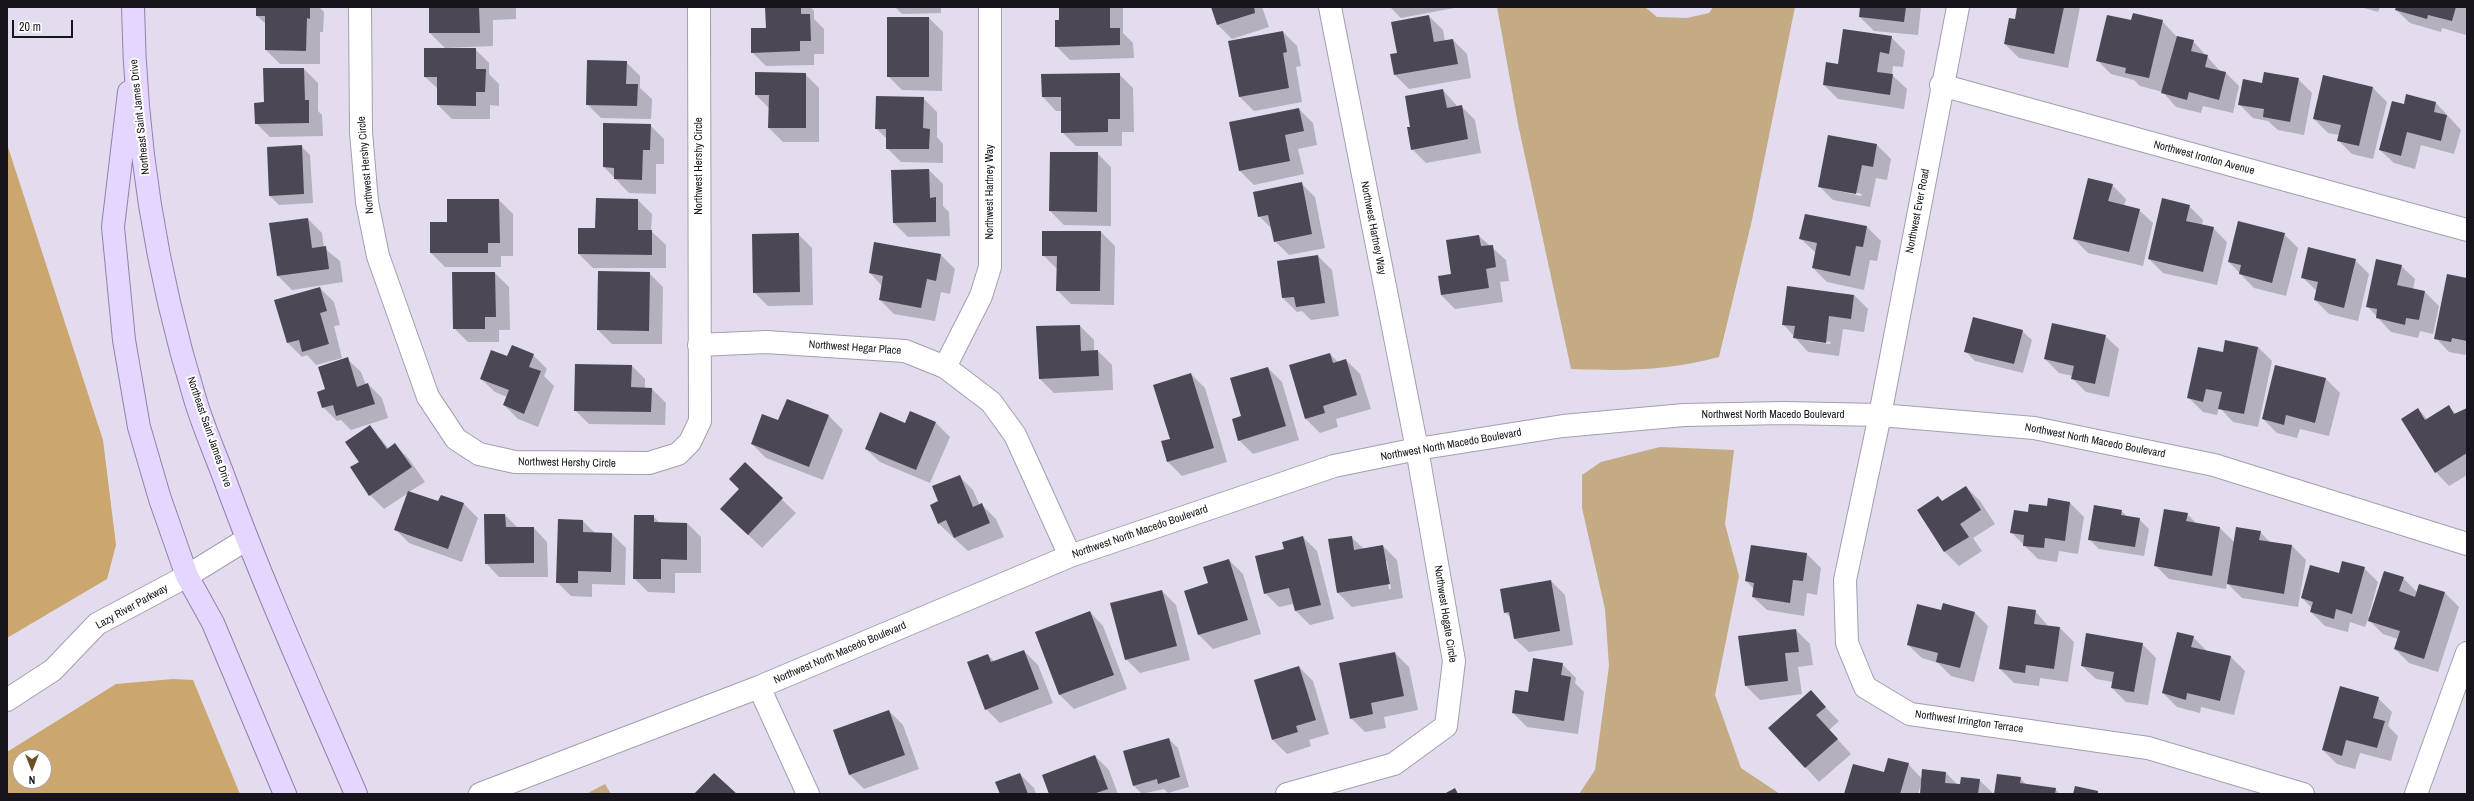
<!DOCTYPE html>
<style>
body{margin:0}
#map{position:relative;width:2474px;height:801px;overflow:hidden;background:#e2dcee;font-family:"Archivo Narrow",sans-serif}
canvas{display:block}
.frame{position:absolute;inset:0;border:8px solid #17151b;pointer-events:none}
.north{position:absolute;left:12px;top:749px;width:40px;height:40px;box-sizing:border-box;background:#fff;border:1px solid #a2a1a4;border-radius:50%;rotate:180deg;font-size:11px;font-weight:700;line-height:16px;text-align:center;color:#17151b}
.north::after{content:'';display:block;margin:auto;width:14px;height:18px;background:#6b5123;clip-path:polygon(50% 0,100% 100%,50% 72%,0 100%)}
.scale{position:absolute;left:12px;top:20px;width:61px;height:18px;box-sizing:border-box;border:2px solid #17151b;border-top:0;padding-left:5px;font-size:12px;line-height:14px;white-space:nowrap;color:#17151b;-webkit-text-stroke:3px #fff;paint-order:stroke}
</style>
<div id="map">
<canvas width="2474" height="801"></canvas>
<div class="frame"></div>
<div class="north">N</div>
<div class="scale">20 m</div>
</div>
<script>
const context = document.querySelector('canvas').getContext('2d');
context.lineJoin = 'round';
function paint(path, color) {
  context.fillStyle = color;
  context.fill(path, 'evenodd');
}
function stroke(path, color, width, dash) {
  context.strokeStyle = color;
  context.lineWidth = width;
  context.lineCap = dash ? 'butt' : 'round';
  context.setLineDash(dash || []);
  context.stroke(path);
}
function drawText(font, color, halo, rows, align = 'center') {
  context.font = font + ' "Archivo Narrow",sans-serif';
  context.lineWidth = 4;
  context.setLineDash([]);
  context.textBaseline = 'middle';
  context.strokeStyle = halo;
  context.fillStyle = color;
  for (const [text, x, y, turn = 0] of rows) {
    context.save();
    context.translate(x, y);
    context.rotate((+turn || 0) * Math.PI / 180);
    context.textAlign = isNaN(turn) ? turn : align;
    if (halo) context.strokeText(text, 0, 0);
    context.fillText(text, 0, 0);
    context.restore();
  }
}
paint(new Path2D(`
 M1497 7H1645L1657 17 1687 18 1709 13 1713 7H1795L1752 220 1719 357C1666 371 1626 371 1571 369L1518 124Z
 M1660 447 1734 450 1725 524 1739 576 1715 695 1741 768 1780 794H1579L1595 770 1609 666 1605 609 1582 508V475L1601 462Z
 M605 784 611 794H586Z`), '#c4ab84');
paint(new Path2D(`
 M7 144 103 440 116 545 107 579 7 638Z
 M173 679 193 680 240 794H7V752L116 684ZM20 757H44V781H20Z`), '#cba76f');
paint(new Path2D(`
 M257 7H319L324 12 323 32H320V64H280L266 50V24L257 16Z
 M430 7H516V19L493 20V46L445 48 430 33Z
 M766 7H810L814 11V19L824 29V54H814V65L766 66 752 52 767 29Z
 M895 7H941V13L902 14Z
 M1060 7H1123V33L1133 43 1134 58 1070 60 1056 46Z
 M1212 7H1262L1269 27 1232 39 1218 25Z
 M1390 7H1453L1454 8 1401 18Z
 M1861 7H1921L1918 35 1874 31 1860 17Z
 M2018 7H2080L2068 68 2019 58 2005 44 2015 21Z
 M2361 7H2380L2378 12Z
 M2397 7H2467L2466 35 2442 28 2441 32 2410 23 2396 10Z
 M1429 16 1443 30 1445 41 1453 40 1467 54 1471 78 1409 89 1395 75 1392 55 1398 54Z
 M929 18 943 32 942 91 902 90 888 76Z
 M2162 21 2176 36 2193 41 2221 72 2226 73 2239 86 2233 113 2203 106 2201 113 2176 107 2163 92 2140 86 2134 80 2111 74 2097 60 2132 22Z
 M1283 32 1297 46 1301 66 1296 67 1302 102 1254 111 1240 97 1229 42Z
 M1891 37 1905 51 1903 67 1893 66 1892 75 1907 89 1904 109 1838 99 1824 85 1839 65Z
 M475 49 489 63V74L499 84V106L490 105V119H452L438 105V89L425 77Z
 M626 62 640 76V88L652 99 651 119 601 118 587 104Z
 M304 69 318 83V111L322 115 323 136 270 137 256 123 265 103Z
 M756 73 805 74 819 88V142H783L769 128 770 109 756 95Z
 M1119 74 1133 88 1134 132H1122V146H1076L1062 132V111H1056L1043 97 1042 75Z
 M2324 77 2373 88 2387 102 2373 159 2352 154 2338 140 2339 135 2328 133 2314 119Z
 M2298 79 2312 93 2304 135 2278 130 2268 121 2253 118 2239 104Z
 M1443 90 1458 107 1461 106 1475 120 1481 153 1426 163 1412 149V127Z
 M923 98 937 112V137L943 144V163L901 162 887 148V139L876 128Z
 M2436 103 2461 130 2454 154 2421 145 2415 169 2394 163 2380 150 2405 105Z
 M1299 109 1313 123 1317 145 1298 149 1304 174 1254 185 1240 171Z
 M650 125 664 139V164H656V194L629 193 604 167Z
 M1828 136 1877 145 1891 159 1887 180 1876 178 1870 207 1833 200 1819 186ZM1834 188 1862 194 1861 196 1834 190Z
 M301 146 310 155 313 203 279 205 270 196Z
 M1097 153 1111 167V226L1064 225 1050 211Z
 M929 170 943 184V206L949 212 950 236 908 237 894 223Z
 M1301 183 1315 197 1325 248 1289 255 1275 241 1273 230 1259 216Z
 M2112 185 2126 199 2124 206 2139 210 2153 223 2143 266 2088 253 2074 239Z
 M499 200 513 214V256H501V267H445L431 253V223H448Z
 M638 200 652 214 651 231 666 245V268H593L579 254 596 229Z
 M2189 206 2203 220 2202 225 2213 228 2227 242 2217 285 2163 273 2149 259Z
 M308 219 322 233 324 248 340 261 343 282 292 290 278 276Z
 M1867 227 1881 241 1877 261 1870 260 1864 290 1827 282 1813 268 1816 253 1801 239Z
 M1101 232 1115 246 1114 305 1071 304 1057 290 1058 270 1043 255Z
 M798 234 812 248 813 305 768 306 754 292Z
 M2284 234 2298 248 2286 296 2254 288 2229 262Z
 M1479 236 1506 260 1509 281 1500 282 1503 302 1455 309 1441 295Z
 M941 255 955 269 950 294 941 292 935 321 894 314 880 300 882 286 870 273Z
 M1318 256 1332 270 1339 316 1311 320 1302 311 1297 312 1283 298Z
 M2355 260 2369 274 2358 321 2329 314 2315 300 2317 291 2302 277Z
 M2401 266 2415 279 2413 290 2425 292 2439 306 2433 334 2420 331 2418 338 2391 332 2367 306Z
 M453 273H495L509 287 510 330H499V342H468L454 328Z
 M649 273 663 287 662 344H612L598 330Z
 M2467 279V352L2465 355 2449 352 2436 338Z
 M320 288 334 302 340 325 334 326 342 358 316 365 307 355 302 357 288 343 275 300Z
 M1854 295 1868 309 1864 332 1843 329 1839 356 1808 352 1783 324ZM1806 339 1831 342 1830 344 1808 341Z
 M1080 326 1094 340V351H1098L1112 365 1113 390 1054 393 1040 379Z
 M2022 331 2032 340 2023 373 1975 361 1965 351Z
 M2105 336 2119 349 2109 397 2086 392 2072 378 2073 376 2059 373 2045 359Z
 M2258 347 2272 361 2258 427 2233 422 2219 407 2217 415 2203 412 2189 398 2223 353Z
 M1330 354 1338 362 1346 360 1360 374 1371 409 1336 419 1338 427 1320 433 1306 419Z
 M533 355 547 369 544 376 554 386 538 427 518 419 504 405 507 397 495 392 481 379 508 357Z
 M347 359 361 372 366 385 368 384 382 398 388 418 351 430 341 420 337 421 323 407 326 390Z
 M632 366 645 379V389H652L666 403 665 425 589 424 575 410Z
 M2276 366 2326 379 2340 393 2329 436 2300 429 2297 438 2277 433 2263 419Z
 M1268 368 1282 382 1299 440 1253 454 1239 440 1243 417Z
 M1191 374 1205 388 1227 462 1182 476 1168 462 1163 442 1171 440Z
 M787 400 829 416 843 430 823 480 766 458 752 444 778 422Z
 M2449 407 2456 414 2467 409V475L2449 486 2436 472 2418 409 2428 420Z
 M910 413 936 423 950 437 930 483 880 462 866 449 906 424Z
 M370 426 389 449 395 445 409 459 425 482 409 492 439 502 441 496 464 504 478 518 462 562 409 543 395 529 408 493 384 509 370 495 351 468 360 462Z
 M745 464 796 513 762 548 735 522Z
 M959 476 973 490 980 506 982 505 996 519 1004 537 968 551 939 524 931 505 940 502Z
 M1966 487 1980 501 1995 524 1973 538 1982 551 1959 566 1945 552 1918 510 1942 502Z
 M2070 503 2084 517 2078 554 2059 551 2057 562 2038 559 2011 532 2028 513Z
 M2121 511 2128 517 2139 519 2149 529 2144 556 2099 549 2089 539Z
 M2187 514 2197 524 2220 528 2235 543 2260 532 2271 543 2292 546 2306 560 2298 607 2242 598 2227 583 2226 589 2169 579 2155 565Z
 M505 515 518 528H534L547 542 548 577H499L486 563Z
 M653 516 660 523H687L701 537V573H675V593L648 592 634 578Z
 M583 521 595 533 612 534 626 548 625 585 592 584V597L571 596 557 582Z
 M1303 537 1317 551 1334 619 1310 625 1296 611 1293 604 1279 607 1265 593 1285 550Z
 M1351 537 1364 549 1383 546 1397 560 1403 598 1352 607 1338 593ZM1385 561H1387L1391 589H1389Z
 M1751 546 1807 554 1821 568 1817 595 1807 593 1804 616 1767 610 1753 597 1754 589 1746 581Z
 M1229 560 1243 574 1261 634 1213 649 1199 635 1210 584Z
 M2364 568 2378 582 2368 618 2403 578 2417 592 2419 585 2445 593 2459 607 2438 672 2409 663 2395 649 2398 639 2383 634 2368 619 2365 627 2350 622 2348 632 2325 626 2311 612 2312 608 2302 598 2339 575Z
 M1551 581 1565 595 1573 645 1529 652 1515 639 1512 619 1505 612Z
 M1162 591 1176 605 1190 660 1140 673 1126 659Z
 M1942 611 1974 612 1988 626 1974 682 1951 676 1938 663 1922 658 1908 645Z
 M2035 611 2049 627 2060 628 2074 642 2068 682 2040 678 2039 686 2014 683 2000 669Z
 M1090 612 1103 626 1127 689 1074 709 1060 695 1036 632Z
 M1796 630 1810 644 1813 665 1798 667 1802 694 1760 700 1746 686Z
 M2193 637 2207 651 2231 657 2245 671 2234 715 2201 707 2200 713 2177 707 2163 693Z
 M2142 644 2156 658 2148 705 2126 702 2112 688 2113 682 2096 679 2082 666Z
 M1024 651 1038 665 1053 703 1000 723 986 709 988 655 995 662Z
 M1395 653 1409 667 1418 710 1384 717 1386 728 1365 732 1351 718Z
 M1562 664 1576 678 1575 683 1584 692 1578 734 1527 727 1513 713Z
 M1299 667 1313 681 1329 734 1309 740 1311 746 1287 754 1273 740 1255 680Z
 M2378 698 2392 712 2388 726 2398 736 2391 761 2360 753 2355 769 2337 764 2323 750Z
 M1824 706 1839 721 1829 730 1851 754 1819 782 1770 728Z
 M889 711 903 725 919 769 864 789 850 775 834 730Z
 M1169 739 1178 748 1189 787 1168 793 1164 789 1142 794 1134 786Z
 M1095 756 1109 770 1118 794H1050Z
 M1908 764 1922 779 1946 773 1958 785 1979 780 1994 794H1921V783L1918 794H1846L1884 773Z
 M1020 774 1034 788 1036 794H1001Z
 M2020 778 2027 785 2055 789 2060 794H1995Z`), '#0003');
paint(new Path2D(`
 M256 7H310V19L307 18 306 51 265 50V16H256Z
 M429 7H479L480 33H429Z
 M765 7H801V14H810L811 41H800V51L751 53V28H766Z
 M1059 7H1110V28H1120V45L1055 47V20H1059Z
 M1211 7H1254L1255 13 1217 25Z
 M1860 7H1906L1904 22 1859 17Z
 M2017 7H2064L2054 54 2004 44 2009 18 2015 19Z
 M2396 7H2456L2452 21 2428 15 2427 19 2395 10Z
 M2133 13 2163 20 2149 78 2125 73 2126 68 2096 61 2107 15 2131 20Z
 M1429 15 1434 42 1453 39 1458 64 1394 75 1390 54 1397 53 1391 22Z
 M887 17H929V77H887Z
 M1843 29 1892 36 1889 54 1880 52 1877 72 1893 74 1890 95 1823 85 1826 62 1838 64Z
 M1283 31 1287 52 1283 53 1289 88 1239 97 1228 41Z
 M2177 36 2194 40 2191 51 2208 55 2205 67 2226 72 2219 100 2189 92 2187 100 2161 93Z
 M424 48H476V69H486L485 92H476V106L437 105V77H424Z
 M587 60 627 61 626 84H638L637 106 586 105Z
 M263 68H304L305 100H309V123L255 124 254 103 264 102Z
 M755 72 806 73V128H768L769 95H755Z
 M2264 72 2299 78 2290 122 2263 117 2264 109 2238 105 2243 79 2262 83Z
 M1120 73V119H1108V132L1061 133V97H1042L1041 74Z
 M2323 75 2373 87 2359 146 2337 141 2341 125 2313 119Z
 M1443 89 1447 108 1462 105 1468 139 1411 150 1407 127H1410L1405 96Z
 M2406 94 2436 102 2434 112 2447 115 2441 141 2407 132 2401 156 2379 150 2392 101 2404 104Z
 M876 96 924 97 923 128 930 129 929 149H886V129H875Z
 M1299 108 1304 131 1285 135 1290 161 1239 171 1229 122Z
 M603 123 651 124 650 150H643L642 180 614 179V168L603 167Z
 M1828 135 1877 144 1873 167 1862 165 1856 194 1818 187Z
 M302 145 304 194 269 196 267 147Z
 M1050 152H1098L1097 212 1049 211Z
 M929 169 930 198 936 197V222L893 223 891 170Z
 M2088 178 2113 184 2108 201 2140 209 2129 252 2073 239Z
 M1302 182 1312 234 1274 242 1268 215 1258 217 1253 192Z
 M596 198 638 199V230H652V255L578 254V228H595Z
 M2162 198 2190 205 2186 221 2214 227 2203 272 2148 259Z
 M447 199H499L500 243H488V253H430V222H447Z
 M1805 214 1867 226 1863 247 1856 246 1850 276 1812 268 1817 243 1799 239Z
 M308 218 312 248 326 246 329 269 277 276 269 223Z
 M2238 221 2285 233 2272 283 2239 274 2241 265 2228 262Z
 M1042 231H1101L1100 291H1056L1057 256H1042Z
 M799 233 800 292 753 293 752 234Z
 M1479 235 1481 246 1493 245 1496 267 1486 269 1489 288 1441 295 1438 276 1451 274 1446 240Z
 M874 242 941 254 936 281 927 279 921 308 879 300 883 276 869 273Z
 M2308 247 2356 259 2344 308 2314 300 2318 282 2301 278Z
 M1318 255 1325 303 1296 307 1294 297 1282 298 1277 261Z
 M2376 259 2402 265 2397 285 2425 291 2419 320 2406 318 2405 325 2376 318 2377 309 2366 307Z
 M598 271 650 272 649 331 597 330Z
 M452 272H495L496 317H485V329H453Z
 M2447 274 2467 278V341L2452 338 2451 342 2434 339Z
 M1787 286 1854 295 1851 319 1829 316 1826 343 1793 338 1795 326 1782 325Z
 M320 287 327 311 320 313 329 344 302 352 299 340 287 343 274 300Z
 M1973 317 2023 330 2014 364 1964 352Z
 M2052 323 2106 335 2095 384 2071 379 2074 366 2044 359Z
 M1080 325 1081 351 1098 350 1099 376 1039 379 1036 326Z
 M2225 340 2258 347 2244 414 2218 409 2222 392 2206 389 2203 402 2187 398 2198 347 2223 352Z
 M512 345 534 354 529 367 541 371 524 414 503 405 509 390 480 379 491 350 507 356Z
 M1330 353 1333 363 1346 359 1357 395 1323 406 1325 413 1305 419 1289 365Z
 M348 357 357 387 368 383 375 404 336 416 333 405 322 408 317 392 325 389 318 367Z
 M575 364 632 365 631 387 652 388 651 412 574 411Z
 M2275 365 2326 378 2315 423 2286 415 2284 425 2262 419Z
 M1268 367 1286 426 1238 441 1232 419 1241 416 1230 378Z
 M1191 373 1214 448 1167 462 1161 441 1170 439 1153 385Z
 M787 399 829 415 809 467 751 444 762 414 778 420Z
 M2449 405 2454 414 2467 408V453L2435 473 2401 419 2418 408 2425 420Z
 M910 411 936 422 916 470 865 449 880 412 905 423Z
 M370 425 387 449 395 443 412 467 369 496 350 467 359 462 345 442Z
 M745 462 783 498 748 535 720 509 739 489 729 479Z
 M960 475 973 507 982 503 990 523 954 538 946 520 938 524 930 505 938 501 932 486Z
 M1966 486 1981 510 1960 524 1969 537 1944 552 1917 510 1938 496 1942 501Z
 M408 491 438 501 441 495 464 503 448 549 394 530Z
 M2048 498 2070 502 2065 541 2045 538 2044 548 2023 546 2024 535 2010 533 2014 510 2028 512 2029 504 2047 506Z
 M2094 505 2122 510 2121 515 2140 518 2135 547 2088 540Z
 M2164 509 2188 513 2186 521 2220 527 2212 576 2154 566Z
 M484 514H505L506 527H534V563L485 564Z
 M634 515H654V522L687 523V560L661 559V579H633Z
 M558 519 583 520V532L612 533 611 572 578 571V583H556Z
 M2236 527 2261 531 2259 540 2292 545 2284 594 2227 584Z
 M1303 536 1321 605 1295 611 1289 588 1264 594 1255 556 1284 549 1282 542Z
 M1352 536 1354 550 1383 545 1390 584 1337 593 1328 539Z
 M1751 545 1807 553 1803 581 1793 580 1790 603 1752 597 1754 583 1745 581Z
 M1229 559 1248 620 1198 635 1184 591 1208 583 1203 567Z
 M2342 561 2365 567 2352 614 2336 609 2334 619 2310 612 2313 602 2301 598 2310 565 2339 573Z
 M2384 571 2404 577 2399 591 2415 597 2419 584 2445 592 2424 659 2394 649 2400 631 2368 621Z
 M1551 580 1560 631 1514 639 1509 612 1504 613 1500 589Z
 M1162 590 1177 646 1125 660 1110 603Z
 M1943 603 1975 612 1960 668 1936 662 1938 653 1907 645 1917 604 1941 610Z
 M2008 606 2036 610 2034 624 2060 627 2054 669 2026 665 2025 673 1999 669Z
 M1090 611 1114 675 1059 695 1035 632Z
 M1796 629 1799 652 1785 653 1788 681 1745 686 1738 636Z
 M2177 632 2194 636 2191 647 2231 656 2220 701 2187 693 2186 700 2162 693Z
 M2086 633 2143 643 2134 692 2111 688 2114 672 2081 666Z
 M1024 650 1039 689 985 710 967 662 988 654 991 662Z
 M1395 652 1404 696 1371 703 1373 714 1350 719 1339 663Z
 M1533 658 1563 663 1561 675 1571 677 1564 721 1512 713 1515 690 1528 692Z
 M1299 666 1316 720 1296 726 1298 732 1272 740 1254 680Z
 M2340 686 2379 697 2373 718 2385 721 2377 748 2346 740 2342 756 2322 750Z
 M1811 690 1826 707 1816 715 1838 739 1805 768 1768 728Z
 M889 710 905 755 849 775 833 730Z
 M1169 738 1180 777 1158 784 1157 779 1133 786 1123 751Z
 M1095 755 1108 789 1093 794H1049L1042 775Z
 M1888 758 1909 763 1900 794H1844L1853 764 1884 772Z
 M1922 769 1946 772 1945 783 1960 784 1961 777 1980 779 1978 794H1920Z
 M714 773 737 794H694Z
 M1020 773 1028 794H1000L995 782Z
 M1997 774 2021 777 2020 783 2056 788 2055 794H1994Z
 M2075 786 2098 791V794H2073Z
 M1455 788 1458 794H1444Z`), '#4c4755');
const minor = new Path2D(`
 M360 7 361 132 367 202 378 256 428 397 456 439 479 454 515 462 649 463 678 454 690 442 700 421 699 7
 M1958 7 1880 415 1845 580 1847 643 1865 687 1910 714 2148 748 2303 794
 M1941 85 2467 230
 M699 345 766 342 905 351 945 367 991 402 1015 435 1070 556
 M945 367 981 296 990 267V7
 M759 687 808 794
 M7 700 53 670 97 624 187 576 247 539
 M480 794 759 687 1070 556 1334 466 1417 449 1563 426 1684 415 1784 413 1880 415 2034 428 2214 465 2467 544
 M1287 794 1394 764 1446 726 1454 661 1417 449 1330 7
 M2416 794 2467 653`);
const major = new Path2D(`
 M133 7C135 139 156 272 195 399 203 426 215 453 225 480 264 587 311 690 356 794
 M129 92 113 227 124 340 139 427 160 499 187 576 213 623 285 794`);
stroke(minor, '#a49eae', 24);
stroke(major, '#9280ae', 24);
stroke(minor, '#fff', 22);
stroke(major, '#e5d6fe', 22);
drawText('11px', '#17151b', '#fff', [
 ["Northeast Saint James Drive",140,117,-96],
 ["Northwest Ironton Avenue",2204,158,15],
 ["Northwest Hershy Circle",366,165,-95],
 ["Northwest Hershy Circle",699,166,-90],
 ["Northwest Hartney Way",990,192,-90],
 ["Northwest Ever Road",1918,211,-79],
 ["Northwest Hartney Way",1373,228,79],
 ["Northwest Hegar Place",855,348,4],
 ["Northwest North Macedo Boulevard",1773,415],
 ["Northeast Saint James Drive",209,432,71],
 ["Northwest North Macedo Boulevard",2095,441,11],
 ["Northwest North Macedo Boulevard",1451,445,-10],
 ["Northwest Hershy Circle",567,463,1],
 ["Northwest North Macedo Boulevard",1140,532,-19],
 ["Lazy River Parkway",132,607,-29],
 ["Northwest Hogate Circle",1445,614,81],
 ["Northwest North Macedo Boulevard",840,653,-23],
 ["Northwest Irrington Terrace",1969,722,8]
]);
</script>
